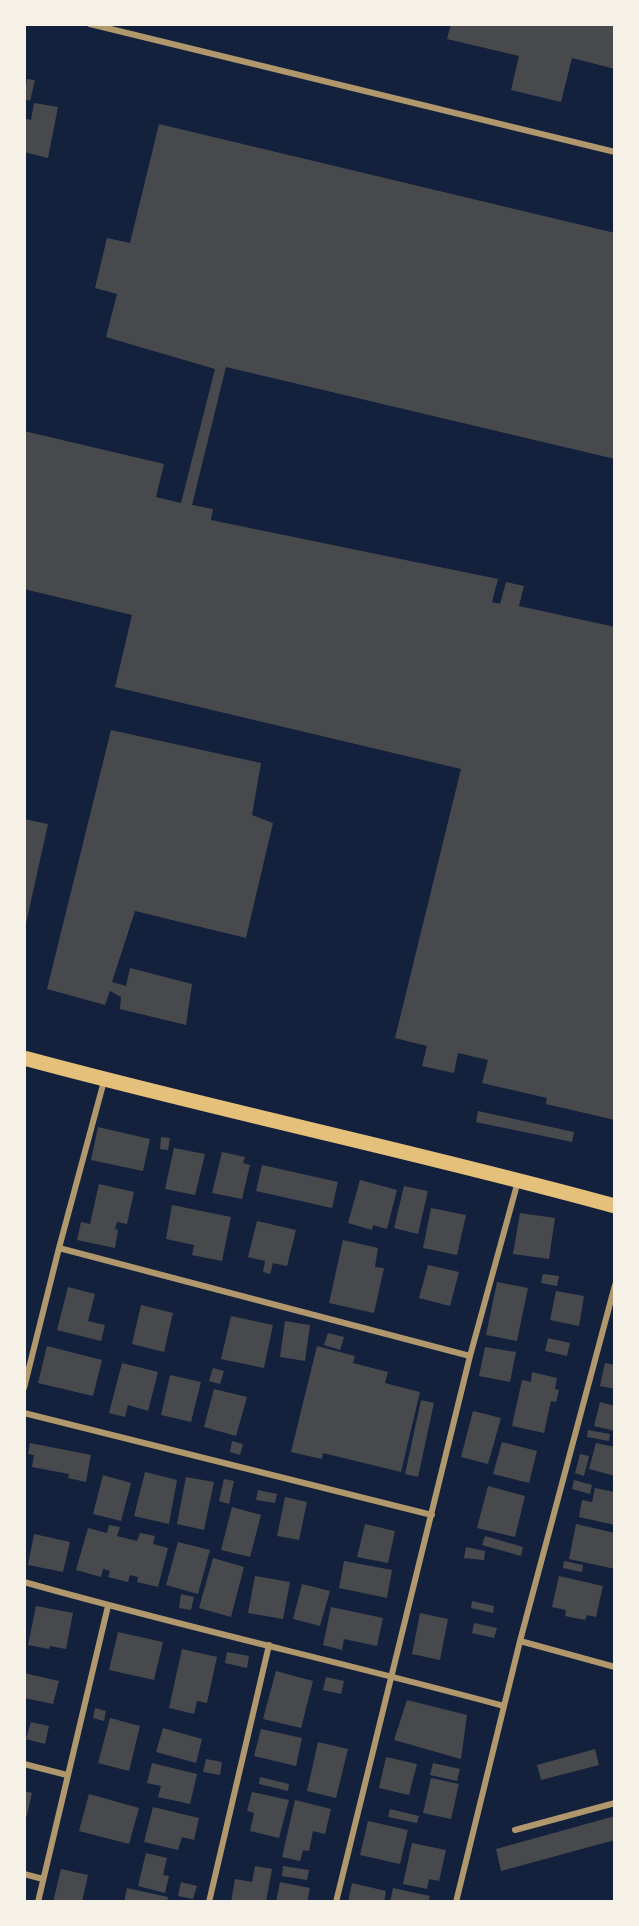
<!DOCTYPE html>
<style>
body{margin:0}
#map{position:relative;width:639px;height:1926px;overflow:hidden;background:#14213d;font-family:"Fira Sans Condensed",sans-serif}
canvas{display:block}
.frame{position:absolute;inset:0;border:26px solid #f6f1e7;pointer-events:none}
</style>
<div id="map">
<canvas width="639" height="1926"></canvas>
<div class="frame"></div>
</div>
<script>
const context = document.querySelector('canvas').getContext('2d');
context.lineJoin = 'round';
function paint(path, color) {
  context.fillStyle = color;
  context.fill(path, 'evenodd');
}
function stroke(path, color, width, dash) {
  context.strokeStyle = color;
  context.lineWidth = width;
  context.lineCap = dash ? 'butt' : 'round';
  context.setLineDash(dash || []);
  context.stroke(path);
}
paint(new Path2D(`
 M451 24H615V69L572 58 561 102 511 90 519 56 447 39Z
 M27 79 35 80 30 101 24 99Z
 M34 103 58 107 48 158 24 152V118L31 120Z
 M159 124 615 233V459L226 367 192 505 213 509 211 520 498 579 492 602 500 604 506 582 524 586 519 606 615 627V1120L546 1104 547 1098 482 1083 488 1060 458 1053 454 1073 422 1066 427 1046 395 1038 461 769 115 687 132 615 24 589V431L164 464 156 497 181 503 215 369 106 337 117 294 95 288 107 238 130 243Z
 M111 730 261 763 252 815 273 823 246 938 135 911 112 982 126 986 130 968 192 984 186 1025 120 1009 121 997 110 991 105 1005 47 989Z
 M24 819 48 824 25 928H24Z
 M478 1111 574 1132 572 1142 476 1122Z
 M98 1127 150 1139 143 1171 91 1160Z
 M161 1137 170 1138 168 1150 160 1149Z
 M174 1148 205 1154 195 1195 165 1189Z
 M222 1152 245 1157 243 1163 250 1165 242 1199 212 1193Z
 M262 1165 338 1182 332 1208 256 1191Z
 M360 1180 397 1190 387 1229 373 1225 372 1230 348 1223Z
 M99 1184 134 1192 127 1224 117 1222 115 1229 118 1230 115 1248 77 1240 81 1222 90 1224Z
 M404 1186 428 1191 418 1234 394 1228Z
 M172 1205 231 1217 222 1261 192 1255 194 1245 166 1239Z
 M431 1208 466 1215 457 1255 423 1248Z
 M520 1213 555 1218 549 1259 513 1254Z
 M257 1221 296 1230 287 1266 273 1263 270 1274 263 1272 265 1261 248 1257Z
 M343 1240 378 1248 375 1267 384 1268 374 1313 329 1303Z
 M428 1265 459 1272 450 1306 419 1298Z
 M543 1274 559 1276 557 1286 541 1283Z
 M497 1282 528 1288 517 1341 486 1335Z
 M68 1287 95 1294 88 1321 105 1325 101 1341 57 1330Z
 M556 1291 584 1296 579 1326 550 1320Z
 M141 1305 173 1313 164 1352 132 1344Z
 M231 1316 273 1325 264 1368 221 1359Z
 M285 1321 310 1325 305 1361 280 1357Z
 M328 1333 344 1337 340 1350 324 1345Z
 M548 1338 570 1343 567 1356 545 1351Z
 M47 1346 102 1360 93 1396 38 1383Z
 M317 1346 355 1356 353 1363 388 1372 385 1383 420 1392 401 1472 323 1453 322 1459 291 1452Z
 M485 1347 516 1352 510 1382 479 1376Z
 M122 1363 158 1372 148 1411 128 1405 125 1417 109 1413Z
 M605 1363 615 1365V1389L600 1386Z
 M213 1368 224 1371 220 1384 209 1381Z
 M532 1372 557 1378 555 1389 559 1390 556 1402 551 1401 544 1433 512 1426 522 1380 531 1382Z
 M170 1375 201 1382 191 1422 161 1415Z
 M214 1389 247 1397 236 1436 204 1427Z
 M421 1400 434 1403 418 1477 405 1474Z
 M600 1402 615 1406V1431L594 1426Z
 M473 1411 501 1418 488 1464 461 1457Z
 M588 1430 610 1434 609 1441 587 1437Z
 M232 1441 243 1444 240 1455 230 1452Z
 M502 1442 537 1451 529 1483 493 1474Z
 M30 1443 91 1455 86 1482 68 1478 69 1474 32 1467 34 1455 28 1454Z
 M596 1443 615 1447V1476L589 1469Z
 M580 1454 589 1456 584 1476 575 1473Z
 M145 1472 177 1480 169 1524 134 1516Z
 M103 1475 131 1483 121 1521 93 1514Z
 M186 1477 214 1482 204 1530 177 1524Z
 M224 1479 234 1481 229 1504 219 1501Z
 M574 1480 592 1485 590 1494 572 1489Z
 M488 1486 525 1496 515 1537 477 1528Z
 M595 1488 615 1492V1525L579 1517 582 1500 592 1502Z
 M258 1490 277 1494 275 1503 256 1500Z
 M285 1497 307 1502 299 1540 277 1536Z
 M232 1507 261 1515 250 1557 221 1550Z
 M365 1524 395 1531 388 1563 357 1557Z
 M576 1524 615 1533V1569L569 1559Z
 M109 1525 120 1527 117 1536 137 1541 140 1533 155 1536 153 1544 168 1548 158 1587 137 1582 138 1577 130 1575 128 1582 108 1577 110 1571 103 1569 101 1577 76 1570 88 1528 107 1533Z
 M34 1534 70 1542 63 1572 28 1565Z
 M485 1536 523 1547 521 1556 482 1545Z
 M178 1542 210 1550 198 1594 166 1585Z
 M466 1547 485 1551 484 1560 464 1558Z
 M213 1558 244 1567 231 1617 199 1608Z
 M344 1561 392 1570 387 1598 339 1588Z
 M564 1561 583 1565 582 1572 563 1568Z
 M255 1576 290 1582 283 1619 248 1613Z
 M559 1576 603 1586 596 1617 587 1615 585 1620 565 1616 566 1610 552 1607Z
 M302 1584 330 1591 320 1626 293 1619Z
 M181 1594 194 1597 191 1610 179 1608Z
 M472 1601 494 1606 493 1613 471 1608Z
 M36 1606 73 1613 66 1649 50 1646 49 1649 28 1645Z
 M331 1607 383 1618 377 1646 344 1639 342 1650 323 1645Z
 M420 1613 448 1619 440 1660 412 1654Z
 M474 1623 497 1628 494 1638 472 1633Z
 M118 1632 163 1642 154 1680 109 1670Z
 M182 1649 217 1657 207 1703 197 1701 194 1714 169 1708Z
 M227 1652 249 1656 247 1668 225 1663Z
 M276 1671 313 1681 301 1728 263 1719Z
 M24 1673 59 1681 53 1704 24 1698Z
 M326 1677 344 1681 341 1694 323 1690Z
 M407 1700 467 1715 461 1759 394 1740Z
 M95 1708 106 1711 104 1721 93 1718Z
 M110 1718 140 1726 129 1771 98 1763Z
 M31 1722 49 1726 45 1744 26 1739Z
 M163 1728 202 1739 196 1763 156 1752Z
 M261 1729 302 1738 296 1766 254 1756Z
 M318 1742 348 1749 336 1798 307 1791Z
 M595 1749 599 1765 541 1780 537 1765Z
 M386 1757 417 1764 409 1795 379 1788Z
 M206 1759 222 1762 220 1775 203 1772Z
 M152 1763 197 1774 190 1804 158 1797 161 1786 147 1783Z
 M433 1763 460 1769 457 1781 430 1775Z
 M260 1777 289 1784 288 1791 259 1784Z
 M431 1778 459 1784 451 1819 423 1813Z
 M24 1791 32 1793 25 1823H24Z
 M252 1792 289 1800 279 1838 250 1831 254 1813 247 1811Z
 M89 1794 139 1808 129 1844 79 1831Z
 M295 1800 331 1809 325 1834 313 1831 309 1851 303 1850 300 1861 282 1857Z
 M153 1807 199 1818 194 1840 182 1837 178 1850 144 1842Z
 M390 1809 419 1816 417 1823 388 1817Z
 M615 1816V1840L501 1871 496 1849Z
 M368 1821 408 1830 400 1864 360 1855Z
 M412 1843 446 1850 439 1881 429 1879 427 1889 403 1884Z
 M146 1853 167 1858 163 1875 169 1876 165 1893 138 1886Z
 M255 1866 272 1869 266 1902H231L235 1879 252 1882Z
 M283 1866 309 1870 307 1880 282 1876Z
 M61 1869 88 1875 82 1902H53Z
 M181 1882 197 1886 193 1899 178 1896Z
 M280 1882 310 1888 307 1902H276Z
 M352 1883 386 1891 384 1902H348Z
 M127 1888 168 1897 167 1902H124Z
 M393 1888 430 1896 428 1902H390Z`), '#48494c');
stroke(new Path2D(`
 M90 24 615 152
 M59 1248 470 1356
 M24 1388 59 1248 104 1081
 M24 1413 432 1515
 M24 1582C183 1627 345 1663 504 1706
 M520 1641 615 1667
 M24 1764 67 1775
 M515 1830 615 1803
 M24 1874 43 1879
 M38 1902 108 1606
 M209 1902 269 1645
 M336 1902 470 1356 518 1181
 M456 1902 520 1641 615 1285`), '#b1986c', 6);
stroke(new Path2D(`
 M24 1058C220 1111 419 1152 615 1206`), '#e5c07b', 15);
</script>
